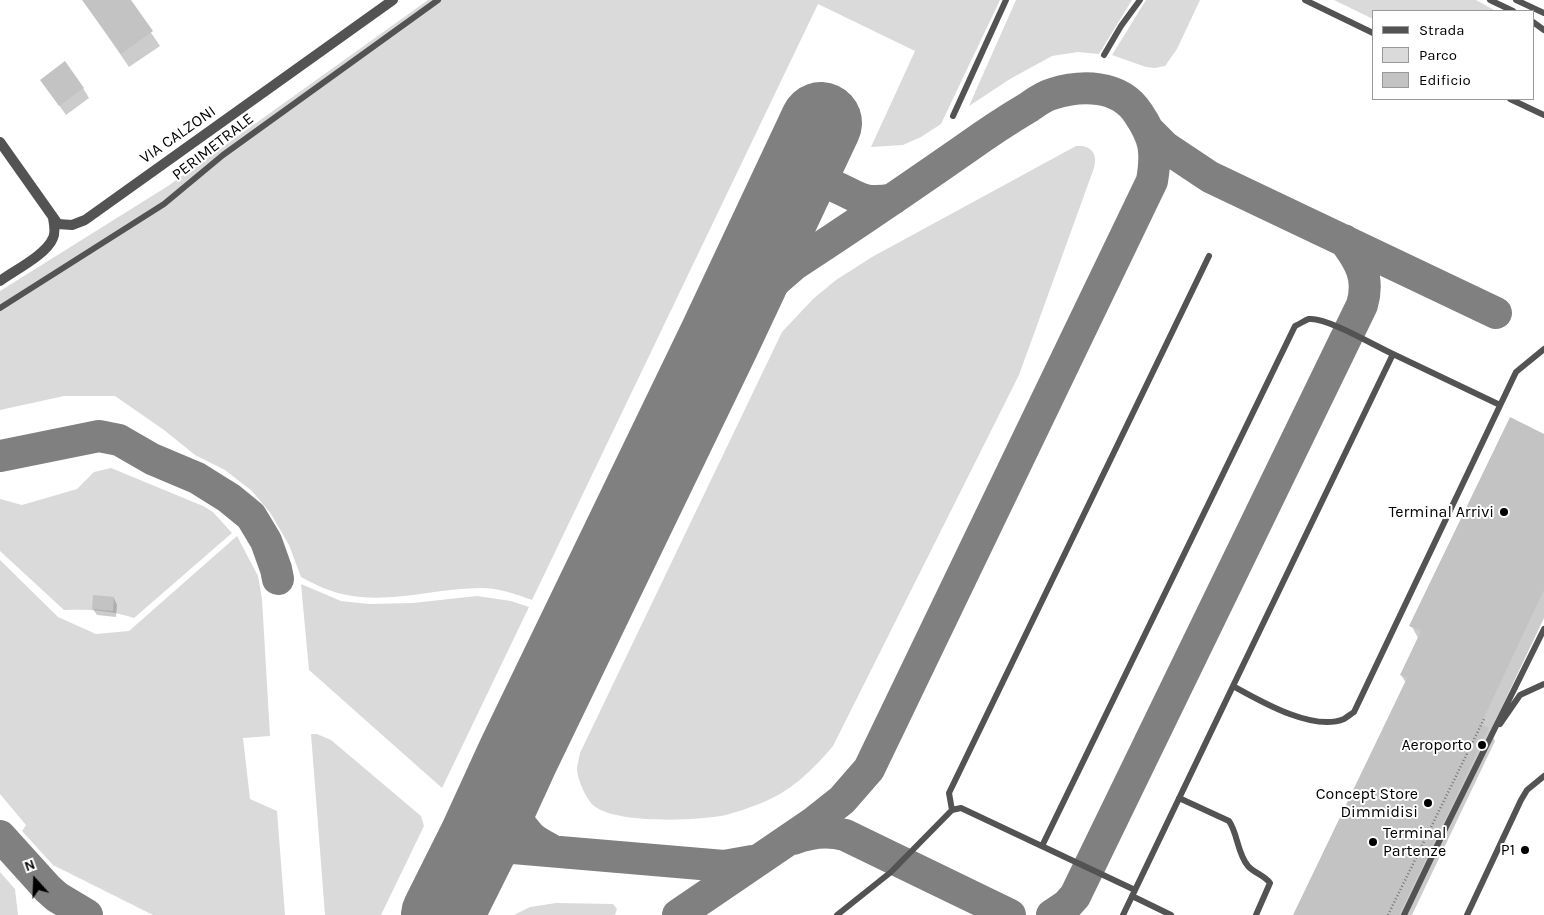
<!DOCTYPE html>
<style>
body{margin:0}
#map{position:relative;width:1544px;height:915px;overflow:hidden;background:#fff;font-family:Karla,sans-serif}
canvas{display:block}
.legend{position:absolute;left:1372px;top:10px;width:162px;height:90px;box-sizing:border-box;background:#fff;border:1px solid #999;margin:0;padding:6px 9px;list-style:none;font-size:15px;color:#000}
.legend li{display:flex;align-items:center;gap:10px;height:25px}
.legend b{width:25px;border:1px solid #999}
.north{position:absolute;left:10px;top:855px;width:50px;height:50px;-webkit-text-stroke:4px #fff;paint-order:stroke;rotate:340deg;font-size:14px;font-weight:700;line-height:20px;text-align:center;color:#000}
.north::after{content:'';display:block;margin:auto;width:18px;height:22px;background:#000;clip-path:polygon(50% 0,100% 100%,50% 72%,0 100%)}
</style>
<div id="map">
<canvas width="1544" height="915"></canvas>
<ul class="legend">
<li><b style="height:6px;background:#535353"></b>Strada</li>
<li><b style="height:14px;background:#dadada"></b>Parco</li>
<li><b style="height:14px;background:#c3c3c3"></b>Edificio</li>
</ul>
<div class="north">N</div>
</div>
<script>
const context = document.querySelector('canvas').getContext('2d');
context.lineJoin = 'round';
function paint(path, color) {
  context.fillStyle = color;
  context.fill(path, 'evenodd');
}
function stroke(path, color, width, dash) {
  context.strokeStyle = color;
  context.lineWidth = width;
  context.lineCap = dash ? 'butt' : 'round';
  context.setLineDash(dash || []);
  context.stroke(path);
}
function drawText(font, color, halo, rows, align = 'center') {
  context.font = font + ' Karla,sans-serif';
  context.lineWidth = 4;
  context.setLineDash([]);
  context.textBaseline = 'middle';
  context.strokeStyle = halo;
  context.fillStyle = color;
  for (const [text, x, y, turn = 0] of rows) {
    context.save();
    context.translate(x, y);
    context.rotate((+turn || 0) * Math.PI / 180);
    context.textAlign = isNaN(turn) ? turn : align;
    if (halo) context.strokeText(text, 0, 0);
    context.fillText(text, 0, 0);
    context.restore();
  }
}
paint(new Path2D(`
 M428 0H1000L941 124 921 137 903 145 871 147 915 51 818 4 532 600C515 594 499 588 481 588 438 588 389 604 347 595 330 592 316 585 301 577L289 545 271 514 252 491 225 470 195 455 164 430 115 396H64L0 410V291L168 186Z
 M1016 0H1132L1099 54 1078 52 1052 56 1010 79 969 106Z
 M1146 0H1200L1177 49 1165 66 1155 68 1146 67 1112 55Z
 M1334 0H1476L1496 11H1373V19Z
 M1076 146C1091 145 1098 153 1094 168L1019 375 833 746C813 770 789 793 759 804 748 808 737 812 726 815 698 821 617 824 594 806 586 799 577 779 577 768 578 763 579 758 580 753L782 332 813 299 836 280 872 257Z
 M111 468 203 506 213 512 232 533 134 618C108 610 90 609 64 610L0 551V499L22 505 77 489 94 472Z
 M237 536 258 576 262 599 270 736 243 738 250 799 277 811 285 915H153L53 865 22 831 26 825 0 794V560L58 617 96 634 129 631Z
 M301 584 341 601 369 604 413 603 477 596 511 601 529 607 442 788 309 670Z
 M311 734H317L331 740 421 816 424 826 381 915H325Z
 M0 872 15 889 18 915H0Z
 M556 903 613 904 617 909 615 915H514L530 907Z`), '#dadada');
paint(new Path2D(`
 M83 0H129L160 46 129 67Z
 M41 80 83 88 89 98 66 115Z
 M1544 435V618L1490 732 1495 741 1412 915H1295L1406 683 1401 675 1418 638 1411 625Z
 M114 598 117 605 116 617 97 615 93 609Z`), '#0003');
stroke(new Path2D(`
 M1149 131 1165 147 1210 177 1496 313
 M785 200C790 195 794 189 799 186 822 172 844 194 865 200 874 202 884 201 893 199
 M0 456 99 436 119 440 152 459 197 478 229 498 251 516 266 541 276 569 278 579
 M518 756C510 786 505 810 530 836 536 842 545 846 553 851
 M0 836 48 889 57 897 87 915
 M793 839C811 832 827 830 845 835L1010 915
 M450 898C470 868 476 855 513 848L724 866 752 861
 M678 915 813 823 842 800 869 769 1152 181C1157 151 1155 138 1138 113 1119 84 1081 85 1052 94 1044 96 1036 102 1029 107 1007 120 986 134 965 149 909 188 852 227 795 264 766 288 743 311 719 340
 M1052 915 1067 905 1075 896 1362 305C1370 278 1360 261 1344 240`), '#808080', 32);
stroke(new Path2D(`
 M442 915 480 839 518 756 719 340 821 123`), '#808080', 82);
paint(new Path2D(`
 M82 0H131L153 31 121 54Z
 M65 61 84 88 59 106 40 80Z
 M1510 417 1544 434V590L1481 724 1489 728 1399 915H1293L1407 678 1400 675 1421 631 1409 626Z
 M93 595 114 597 113 611 92 609Z`), '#c3c3c3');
stroke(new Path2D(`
 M1388 915 1484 719`), '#757575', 2.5, [1, 2.5]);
stroke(new Path2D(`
 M1305 0 1373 33
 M1490 0 1513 11
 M1516 0 1544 13
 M1533 22 1544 30
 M1104 55 1121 26 1140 0
 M1510 99 1544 115
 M953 116 1006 0
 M0 308 164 204 223 155 438 0
 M1500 405 1393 354 1233 686C1260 701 1313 732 1344 719 1347 717 1351 714 1354 712L1516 372 1544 349
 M1500 724 1520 695 1544 684
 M1179 798 1229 821C1238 834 1237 853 1248 866 1254 873 1264 875 1270 883L1256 915
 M952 810 949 793 1209 256
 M1042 846 1295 326C1300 324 1305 320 1309 319 1327 317 1375 346 1393 354
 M1132 896 1171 915
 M837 915 891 872 952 810 961 808 1135 890
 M1123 915 1233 686
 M1404 915 1447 825 1544 629
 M1467 915 1521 800 1527 790 1544 776`), '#535353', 6);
stroke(new Path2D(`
 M0 142 58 224 72 225 85 220 393 0
 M0 281C15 270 46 255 53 238 56 232 54 224 53 218`), '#535353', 10);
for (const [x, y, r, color] of [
 [1504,512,5,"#000"],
 [1482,745,5,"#000"],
 [1428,803,5,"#000"],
 [1373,842,5,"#000"],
 [1525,850,5,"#000"]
]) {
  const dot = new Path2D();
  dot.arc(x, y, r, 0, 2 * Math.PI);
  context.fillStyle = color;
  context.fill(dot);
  stroke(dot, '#fff', 2);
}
drawText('16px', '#000', '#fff', [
 ["VIA CALZONI",178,135,-35],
 ["PERIMETRALE",213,147,-38]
]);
drawText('16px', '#000', '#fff', [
 ["Terminal Arrivi",1494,512],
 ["Aeroporto",1472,745],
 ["Concept Store",1418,794],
 ["Dimmidisi",1418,812],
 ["Terminal",1383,833,"left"],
 ["Partenze",1383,851,"left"],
 ["P1",1515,850]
], 'right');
</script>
